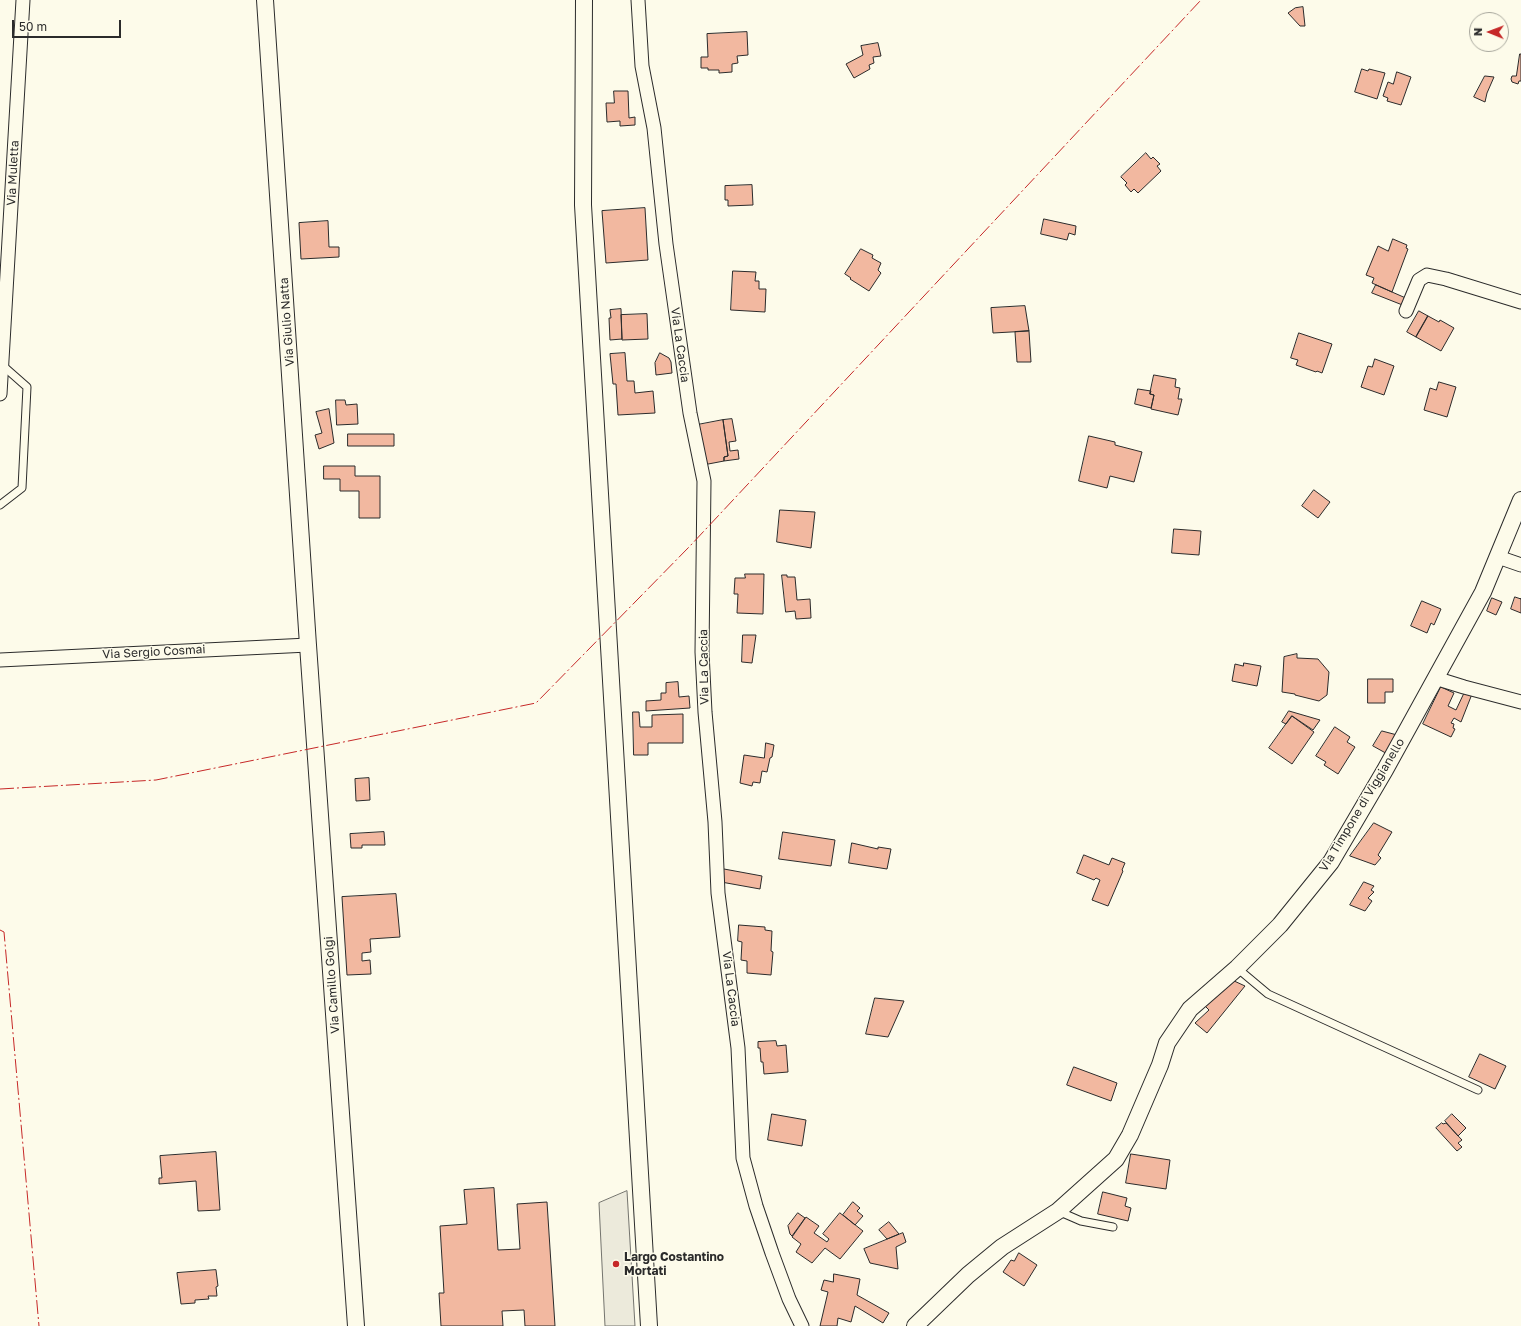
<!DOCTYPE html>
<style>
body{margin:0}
#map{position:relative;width:1521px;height:1326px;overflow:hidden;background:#fdfbea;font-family:"Golos Text",sans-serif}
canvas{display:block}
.north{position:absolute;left:1469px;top:12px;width:40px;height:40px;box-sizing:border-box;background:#fdfbea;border:1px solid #a9a89e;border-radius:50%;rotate:271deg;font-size:11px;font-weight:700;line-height:16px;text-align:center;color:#2b2b2b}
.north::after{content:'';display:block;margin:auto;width:14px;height:18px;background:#c62828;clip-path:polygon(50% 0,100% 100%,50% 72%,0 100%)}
.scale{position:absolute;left:12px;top:20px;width:109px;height:18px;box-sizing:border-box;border:2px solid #2b2b2b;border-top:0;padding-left:5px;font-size:12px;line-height:14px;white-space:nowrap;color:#2b2b2b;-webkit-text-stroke:3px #fdfbea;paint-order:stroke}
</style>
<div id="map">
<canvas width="1521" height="1326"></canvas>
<div class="north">N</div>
<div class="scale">50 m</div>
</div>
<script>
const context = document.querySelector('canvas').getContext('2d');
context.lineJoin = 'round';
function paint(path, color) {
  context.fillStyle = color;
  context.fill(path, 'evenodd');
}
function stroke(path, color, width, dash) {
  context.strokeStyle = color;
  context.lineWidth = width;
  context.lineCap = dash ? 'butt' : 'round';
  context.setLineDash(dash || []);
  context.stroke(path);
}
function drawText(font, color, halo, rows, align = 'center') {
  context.font = font + ' "Golos Text",sans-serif';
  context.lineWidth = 3;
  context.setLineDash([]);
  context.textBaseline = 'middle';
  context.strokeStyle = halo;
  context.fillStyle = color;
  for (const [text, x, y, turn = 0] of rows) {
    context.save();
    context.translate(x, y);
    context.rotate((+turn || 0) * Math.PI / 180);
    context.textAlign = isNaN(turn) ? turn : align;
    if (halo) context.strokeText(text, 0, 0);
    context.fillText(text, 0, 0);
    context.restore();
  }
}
const parking = new Path2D(`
 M627 1191 635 1326H605L599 1203Z`);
paint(parking, '#eceadb');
stroke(parking, '#74746e', 1);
const building = new Path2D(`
 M1303 7 1305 26H1300L1288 13 1295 8Z
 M747 32 748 55 737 56 738 63 732 64V72L719 73V70H708V68H701V57H708L707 34Z
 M878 43 881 56 873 57 874 63 869 65 870 69 854 78 846 64 863 55 861 46Z
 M1520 54H1521V81H1519L1518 84 1512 82 1511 79 1512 76H1516Z
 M1362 69 1368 71 1369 69 1385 73 1377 99 1355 92Z
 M1397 72 1411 77 1401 105 1387 101 1388 98 1383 96 1388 82 1393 84Z
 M1485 76 1494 77 1487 93 1485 102 1474 97Z
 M614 91H628L629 118 635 117V125L620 126V121L607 122 606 103H614Z
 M1146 153 1151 159 1153 157 1160 164 1157 166 1161 171 1138 193 1134 189 1131 192 1125 185 1127 183 1121 177Z
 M752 185 753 205 728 206V200H725V186Z
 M645 208 648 260 606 263 602 211Z
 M1044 219 1076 226 1075 235 1069 233 1067 240 1041 234Z
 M328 221 329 247H339V257L301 259 299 223Z
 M1393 239 1407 245 1406 248 1408 249 1392 292 1372 283 1374 278 1366 275 1378 246 1388 251Z
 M861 249 873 255 872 258 881 263 878 270 881 273 869 291 850 279 851 278 845 274Z
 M733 271 756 272 755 281H759V289H766L765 312 731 310Z
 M1376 285 1408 299 1405 306 1372 293Z
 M1025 306 1029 331 993 333 991 308Z
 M621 309 622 339 610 340 609 318H611L610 310Z
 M1419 311 1428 316 1416 337 1407 332Z
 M647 314 648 339 622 340 621 315Z
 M1428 316 1439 322 1440 320 1454 328 1441 351 1416 337Z
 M1029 331 1031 362H1017L1015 332Z
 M1299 333 1332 344 1322 373 1317 371 1316 372 1296 365 1298 360 1291 358Z
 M625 353 627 381H634L635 393 653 391 655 413 618 415 616 384H613L610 354Z
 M660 353 669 358 671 362 672 373 656 375 655 363Z
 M1375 359 1394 366 1384 395 1361 387 1368 366 1372 367Z
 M1154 375 1176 379 1175 387 1180 388 1178 399H1182L1178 415 1151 409 1154 395 1150 394Z
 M1439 382 1456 387 1447 417 1424 410 1430 388 1436 390Z
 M1138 389 1151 391 1150 394 1154 395 1151 408 1135 404Z
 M336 400H345L346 405 357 404 358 424 337 425Z
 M329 409 334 443 319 449 315 435 322 433 316 412Z
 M732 419 736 441 729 442 730 451 738 450 739 459 724 461V457L728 456 723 420Z
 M723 420 728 456 724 457V461L703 465 697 425Z
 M348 434H394V446H348Z
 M1089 436 1115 442V445L1142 452 1134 482 1110 476 1107 488 1079 481Z
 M324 466H355V476H380V518H359V491H340V479H324Z
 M1314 490 1330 502 1318 518 1302 506Z
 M780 510 815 512 811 548 777 542Z
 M1174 529 1201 531 1199 555 1172 553Z
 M745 574H764L763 614 737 613 738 594H734L735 578H745Z
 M782 575H787V577H795L797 600 810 599 811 618 796 619 795 611 786 612Z
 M1515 597 1521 599V598V613L1511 609Z
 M1492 598 1502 602 1496 615 1487 611Z
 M1422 601 1441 609 1434 625 1431 623 1427 633 1411 626Z
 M743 635H756L752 663 742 662Z
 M1297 654V658L1318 659 1329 672 1327 695 1319 701 1295 695V694L1282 692 1284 657Z
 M1244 663 1261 666 1257 686 1232 681 1235 664 1243 666Z
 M1368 679H1393V692H1385V703H1368Z
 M678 682 679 697 689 696 690 708 646 711V701L661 700V693H666V683Z
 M1441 687 1454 693 1448 706 1456 710 1464 693 1472 694 1461 722 1454 718 1451 723 1454 724 1453 728 1455 729 1451 737 1423 724Z
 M1289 711 1320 720 1313 730 1292 716 1286 724 1282 722Z
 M633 712H639L640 727H652V715L683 714V743H648V755H634Z
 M1292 716 1314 732 1292 764 1269 748Z
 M1335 727 1350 737 1347 742 1355 747 1338 774 1324 765 1326 762 1316 756Z
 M1382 731 1401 736 1391 756 1373 746Z
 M766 743 774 745 772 757 770 758 767 772 762 771 760 783 753 782 752 786 740 783 744 755 764 758Z
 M369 778 370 800 356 801 355 779Z
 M1374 823 1392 832 1378 855 1381 858 1375 865 1350 856Z
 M384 832 385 845H362V848H351L350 834Z
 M783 832 835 840 831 866 779 859Z
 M852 843 878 849V847L891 849 887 869 849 863Z
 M1084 855 1109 865 1112 858 1125 863 1122 870 1123 871 1108 906 1092 900 1100 880 1096 878 1094 880 1077 873Z
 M724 869 762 876 760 889 721 882Z
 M1364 882 1374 886 1371 890 1374 892 1368 898 1372 901 1365 911 1350 905Z
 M396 894 400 937 370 939 371 952 362 953V961L370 960 371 974 347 975 342 897Z
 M739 925 765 927V930L772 931 771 951 773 952 771 975 747 973V961L741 960 742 942 738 941Z
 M1232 980 1245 986 1207 1033 1195 1023 1209 1010 1205 1006Z
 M875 998 904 1001 888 1037 866 1034Z
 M776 1041 777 1046 786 1045 788 1072 764 1074 763 1062H761L760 1048H758V1042Z
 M1480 1054 1506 1066 1495 1089 1469 1077Z
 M1074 1067 1117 1083 1111 1101 1067 1085Z
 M772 1114 806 1120 802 1146 768 1140Z
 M1452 1114 1466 1128 1458 1136 1445 1121Z
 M1442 1123 1443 1124 1446 1123 1462 1140 1458 1143 1462 1147 1457 1151 1436 1128Z
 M216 1152 220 1210 198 1211 196 1181 159 1184V1178H162L160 1156Z
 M1131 1154 1170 1160 1166 1189 1126 1183Z
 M494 1188 498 1250 520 1249 517 1204 547 1202 555 1326H525L524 1310 502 1311 503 1326H441L439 1293H444L440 1226 467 1224 464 1190Z
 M1103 1192 1127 1198 1125 1206 1131 1208 1128 1221 1098 1214Z
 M853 1202 860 1208 857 1211 863 1216 855 1225 843 1215Z
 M798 1213 805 1218 792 1236 790 1234 788 1226Z
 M840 1213 863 1231 840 1259 825 1248 812 1263 796 1252 801 1244 792 1237 806 1217 819 1226 814 1233 827 1242 829 1239 823 1234Z
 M889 1222 899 1234 887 1239 879 1230Z
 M903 1233 906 1242 896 1247 898 1269 870 1263 864 1249Z
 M1019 1253 1037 1265 1024 1286 1003 1272 1011 1260 1014 1261Z
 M216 1270 218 1286 216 1287 217 1296H208L209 1299 195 1300V1303L181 1304 177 1273Z
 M834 1274 860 1279 857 1295 889 1313 883 1323 855 1306 851 1322 838 1318 837 1326H820L828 1292 821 1290 824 1280 833 1282Z`);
paint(building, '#f2b8a0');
stroke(building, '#2b2b2b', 1);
const service = new Path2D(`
 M0 505 22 488 27 387 2 365
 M1237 968 1268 994 1478 1090
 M1058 1211 1081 1221 1113 1227`);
const minor = new Path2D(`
 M638 0 642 66 654 128 666 244 690 413 704 481 702 652 705 712 715 822 718 893 738 1048 743 1158 756 1206 772 1253 789 1299 802 1326
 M1406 311 1419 280 1427 275 1446 279 1521 302
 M0 394 23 0
 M1498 557 1521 565
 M0 660 308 645
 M1435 678 1464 687 1521 702`);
const tertiary = new Path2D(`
 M265 0 308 645 356 1326
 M584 0 583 205 649 1326
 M915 1326 968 1275 1002 1247 1058 1211 1116 1159 1130 1135 1160 1065 1167 1043 1190 1009 1237 968 1280 925 1331 862 1385 770 1483 592 1521 500`);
stroke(service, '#2b2b2b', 9);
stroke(minor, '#2b2b2b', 15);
stroke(tertiary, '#2b2b2b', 18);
stroke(service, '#fdfbea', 7);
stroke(minor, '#fdfbea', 13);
stroke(tertiary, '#fdfbea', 16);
stroke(new Path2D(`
 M0 789 156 780 536 703 690 546 1201 0
 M0 930 4 932 39 1326`), '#c62828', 1, [14, 3, 2, 3]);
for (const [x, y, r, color] of [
 [616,1264,4,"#c62828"]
]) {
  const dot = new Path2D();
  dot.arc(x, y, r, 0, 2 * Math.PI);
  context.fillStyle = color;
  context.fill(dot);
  stroke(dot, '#fdfbea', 1.5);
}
drawText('12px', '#2b2b2b', '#fdfbea', [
 ["Via Muletta",13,173,-87],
 ["Via Giulio Natta",287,322,-94],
 ["Via La Caccia",680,345,82],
 ["Via Sergio Cosmai",154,652,-3],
 ["Via La Caccia",704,667,-91],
 ["Via Timpone di Viggianello",1362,805,-59],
 ["Via Camillo Golgi",332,985,-94],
 ["Via La Caccia",731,989,83]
]);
drawText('bold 12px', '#2b2b2b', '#fdfbea', [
 ["Largo Costantino",624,1257],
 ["Mortati",624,1271]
], 'left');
</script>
